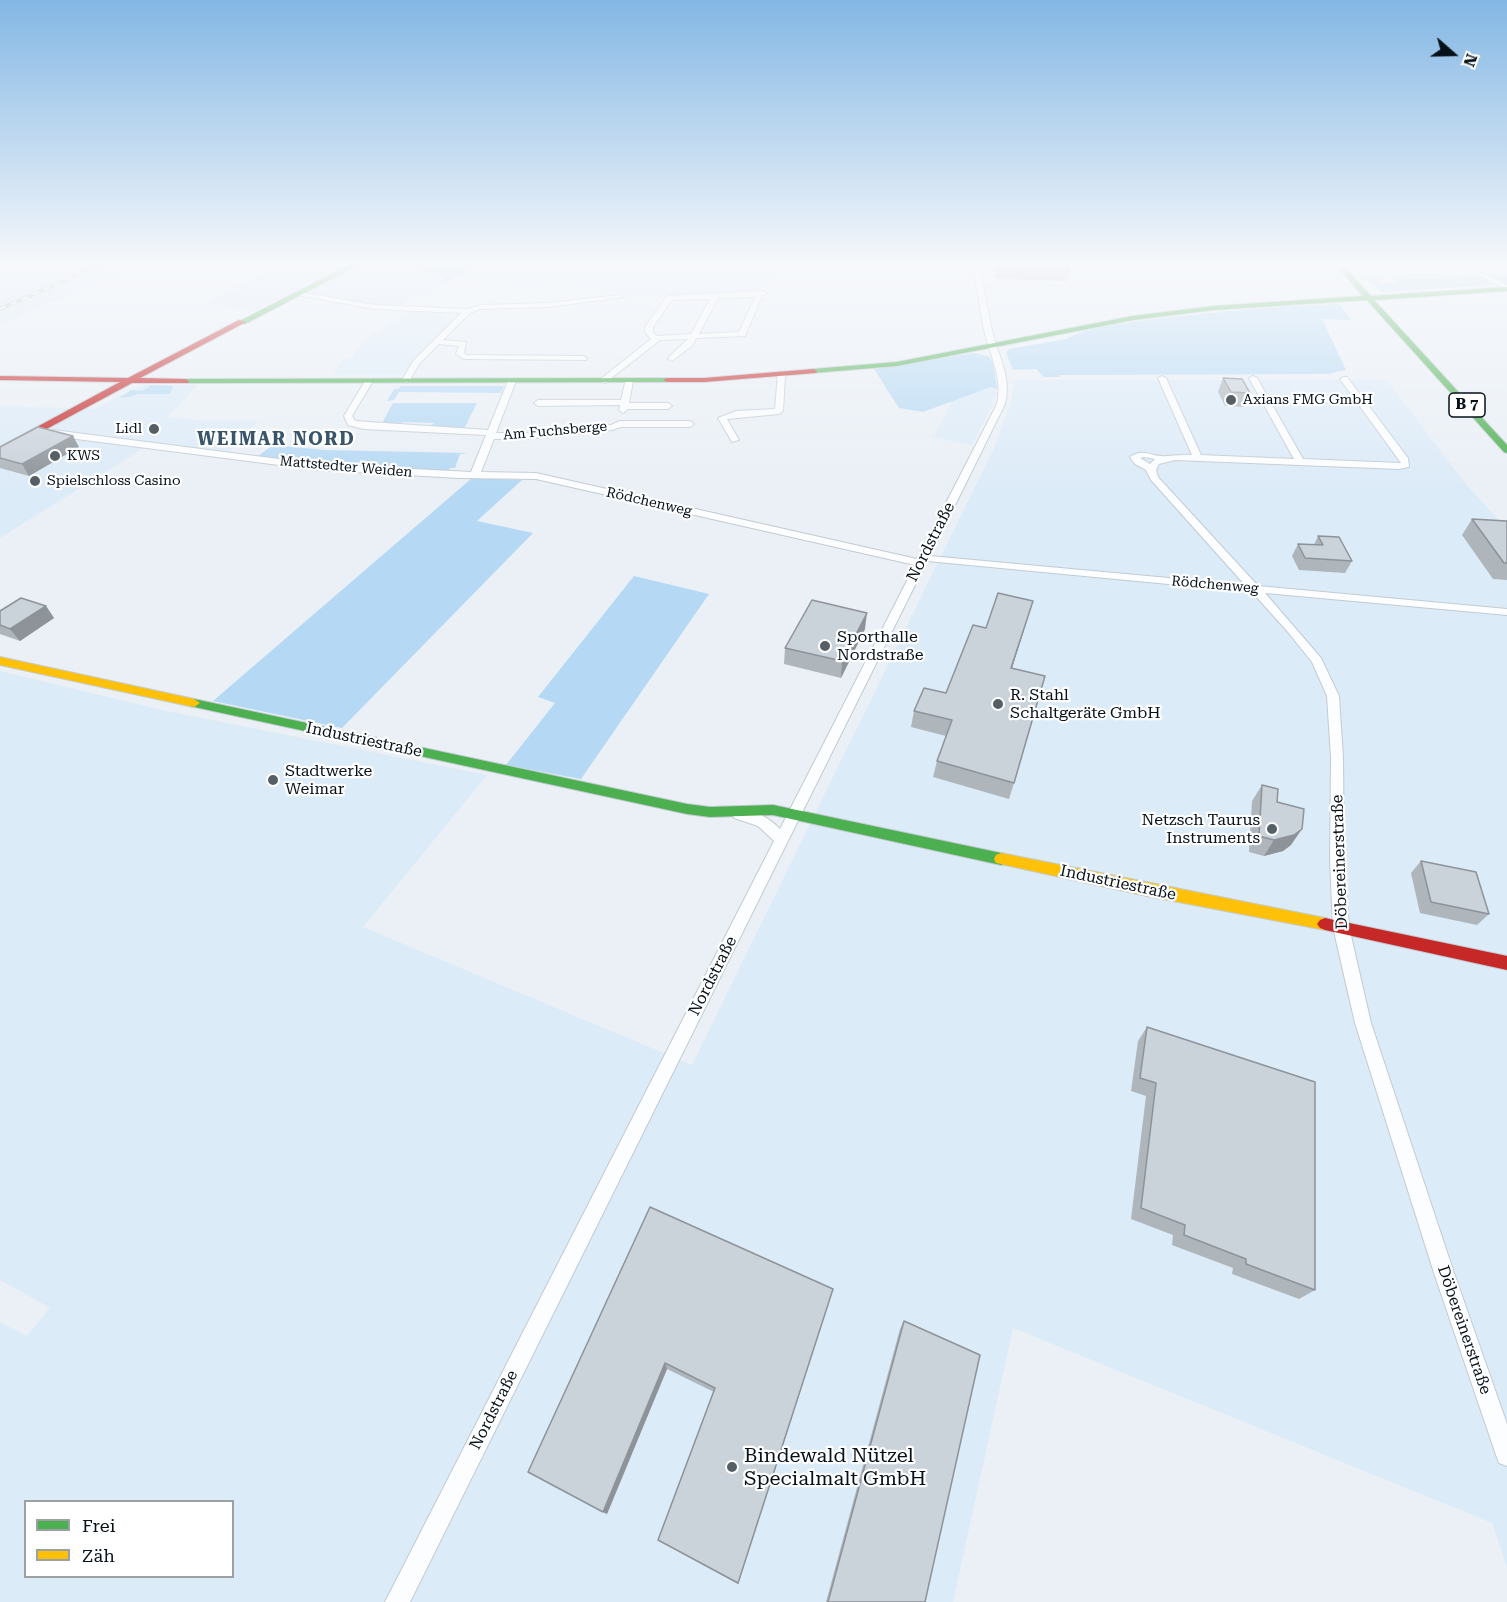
<!DOCTYPE html>
<meta charset="utf-8">
<style>
body{margin:0}
#map{position:relative;width:1507px;height:1602px;overflow:hidden;background:#eaf0f6;font-family:"Roboto Serif",serif}
canvas{display:block}
.legend{position:absolute;left:24px;top:1500px;width:210px;height:78px;box-sizing:border-box;background:#fff;border:2px solid #9ba0a3;margin:0;padding:8px 10px;list-style:none;font-size:18px;color:#061119}
.legend li{display:flex;align-items:center;gap:12px;height:30px}
.legend b{width:30px;border:2px solid #9ba0a3}
.north{position:absolute;left:1423px;top:24px;width:60px;height:60px;-webkit-text-stroke:4px #fff;paint-order:stroke;rotate:110deg;font-size:16px;font-weight:700;line-height:24px;text-align:center;color:#061119}
.north::after{content:'';display:block;margin:auto;width:21px;height:27px;background:#061119;clip-path:polygon(50% 0,100% 100%,50% 72%,0 100%)}
</style>
<div id="map">
<canvas width="1507" height="1602"></canvas>
<ul class="legend">
<li><b style="height:8px;background:#4caf50"></b>Frei</li>
<li><b style="height:8px;background:#ffc107"></b>Zäh</li>
</ul>
<div class="north">N</div>
</div>
<script>
const context = document.querySelector('canvas').getContext('2d');
context.lineJoin = 'round';
function paint(path, color) {
  context.fillStyle = color;
  context.fill(path, 'evenodd');
}
function stroke(path, color, width, dash) {
  context.strokeStyle = color;
  context.lineWidth = width;
  context.lineCap = dash ? 'butt' : 'round';
  context.setLineDash(dash || []);
  context.stroke(path);
}
function drawText(font, color, halo, rows, align = 'center') {
  context.font = font + ' "Roboto Serif",serif';
  context.lineWidth = 4.5;
  context.setLineDash([]);
  context.textBaseline = 'middle';
  context.strokeStyle = halo;
  context.fillStyle = color;
  for (const [text, x, y, turn = 0] of rows) {
    context.save();
    context.translate(x, y);
    context.rotate((+turn || 0) * Math.PI / 180);
    context.textAlign = isNaN(turn) ? turn : align;
    if (halo) context.strokeText(text, 0, 0);
    context.fillText(text, 0, 0);
    context.restore();
  }
}
paint(new Path2D(`
 M45 264H136L0 325V300L6 297 0 295V281Z
 M286 264H433L421 272 444 276V283L434 291 413 294 396 311 365 308 298 296 261 314 207 302Z
 M484 264H581L564 280 534 288 482 282 462 276Z
 M584 264H760L777 266 759 291 675 295 613 292 562 285Z
 M410 312 444 313 442 318 457 319 416 359 404 375H332L343 359H351L364 339Z
 M1015 380H1387L1464 482 1507 529V1567L1492 1523 1013 1328 953 1602H0V1322L27 1336 50 1308 0 1280V671L162 710 487 775 363 927 692 1065 994 448 1010 405ZM26 1502H232V1576H26Z
 M145 385H197L180 405 166 417 205 421H258L245 438 228 452 152 443 0 538V406L95 409 131 390Z
 M991 387 997 389 993 403 972 445 934 437 952 401Z`), '#dcebf8');
paint(new Path2D(`
 M433 264H481L444 283 443 276 420 272Z
 M1489 274 1507 276V284L1382 292 1364 278 1376 277 1381 283H1397L1392 278 1435 279Z
 M1339 304 1351 320 1322 319 1346 370 1328 374 1059 375 1060 377H1044L1036 369 1013 370 1006 353 1009 349 1066 339C1089 326 1121 324 1147 320 1211 312 1275 306 1339 304Z
 M974 353 988 356 993 362 997 389 991 387 923 412 899 408 874 369Z
 M152 385 173 386 170 394H137L129 397 119 398 131 390 142 391Z
 M400 386H504L501 393 399 392 394 400 387 401 394 389H399Z
 M393 403H477L464 429 428 427 434 423 404 422 397 425H381Z
 M273 445 326 450 469 453 460 454 455 468H450L448 472 324 465 258 456Z
 M472 478 522 480 477 521 533 533 342 728 213 701Z
 M634 576 709 594 581 779 506 765 555 703 538 697Z`), '#b5d9f4');
const street = new Path2D(`
 M20 264H30L0 276V272Z
 M972 264H978C984 286 987 308 992 330 998 356 1012 377 1005 404L930 556 1245 585 1151 480 1146 470 1135 464 1130 457C1144 447 1153 458 1167 456 1176 455 1183 455 1192 455L1158 378 1162 376 1166 378 1201 455 1294 459 1249 378 1253 376 1257 378 1303 459 1401 463 1340 379 1344 377H1347L1408 458 1409 467 1399 469 1175 460 1159 464 1156 470 1158 477 1258 586 1507 609V615L1265 593 1321 658 1339 696 1343 758 1344 862 1349 927 1371 1023 1454 1273 1507 1424V1466L1499 1463 1496 1455 1434 1273 1355 1023 1338 949 1333 927 1330 862 1331 758 1327 696 1312 662 1288 632 1252 592 927 561 410 1602H385L774 841 758 826 734 818 732 814 734 810C749 806 770 818 780 829L915 565 536 479 459 478 318 470 53 436 49 433 53 430 318 464 471 472 486 435 363 429 348 425 344 416 365 381 369 379 373 381 352 416 355 421 488 430 508 381 512 379 516 381 496 433H526L611 425 620 421H690L694 424 690 427H621L612 430 526 439H494L481 472 536 473 917 559 997 404C1003 377 990 356 984 330 980 308 977 286 972 264ZM1144 457 1155 459 1150 464 1140 458Z
 M1482 272 1507 285V290L1480 275Z
 M763 291 767 293 762 296 745 336 696 338 693 345 672 361 668 359 669 357 688 339 660 340 605 383 598 381 651 339 645 332V327L667 296ZM755 297 739 332 699 334 718 298ZM710 299 691 334 657 336 653 332V327L672 300Z
 M298 292 375 305 467 309 481 305 548 303 620 295 624 297 548 307 481 309 470 313 443 340 466 342 464 353 466 355 583 356 587 358 586 360 464 359 456 354 459 346 439 344 420 363 408 383H405L401 381 414 360 461 313 375 309 296 295 294 294Z
 M778 373 785 375 783 411 779 414 727 419 739 440 732 442 718 418 736 411 775 409Z
 M626 379 633 381 629 403H668L672 406 668 409H628L623 413 619 410 620 405 538 406 534 403 538 400H621Z`);
const fast = new Path2D(`
 M351 264H360L245 324 238 322Z
 M1335 264H1342L1371 296 1507 287V291L1374 300 1507 445V453L1504 452 1367 300 1214 310 1133 320 897 366 813 373 809 371 813 369 897 362 1133 316 1214 306 1363 296Z
 M667 378 671 380 670 382 185 383 181 381 185 379Z
 M194 699 687 804 710 807 773 805 1001 853 1006 855 1008 859 1006 863 1001 865 773 815 710 817 687 814 190 706 188 703Z`);
const slow = new Path2D(`
 M0 657 194 699 200 703 194 707 0 665Z
 M1001 853 1325 918 1330 920 1333 924 1330 928 1325 930 1147 896 996 863 994 859 996 855Z`);
const jam = new Path2D(`
 M239 320 246 322 140 378 185 379 189 381 188 383H132L0 454V447L120 382 0 380V376L128 378Z
 M813 369 817 371 816 373 704 382H667L663 380 667 378H704Z
 M1325 918 1507 956V970L1325 930 1320 928 1317 924 1320 920Z`);
stroke(street, '#c2cbd2', 2);
stroke(fast, '#c2cbd2', 2);
stroke(slow, '#c2cbd2', 2);
stroke(jam, '#c2cbd2', 2);
paint(street, '#fcfdfe');
paint(fast, '#4caf50');
paint(slow, '#ffc107');
paint(jam, '#c62828');
const rail = new Path2D(`
 M0 309 103 264`);
stroke(rail, '#b8babb', 4);
stroke(rail, '#fff', 2, [6]);
paint(new Path2D(`
 M993 264H1067L1069 271 1067 281 999 279 996 277Z
 M1223 378 1250 393 1244 407 1225 406 1218 392Z
 M0 447H79L29 476 0 468Z
 M1472 519 1507 521V580L1493 579 1462 535Z
 M1318 536 1352 561 1345 573 1299 570 1292 556 1298 544 1314 545Z
 M1033 601 1012 668 1014 783 1009 799 933 777 937 761 946 736 911 727 914 711 946 693 986 628Z
 M46 606 54 618 20 641 0 634V611Z
 M865 629 841 678 784 664 785 648Z
 M1262 785 1277 802 1291 845 1283 851 1264 856 1249 852 1252 801Z
 M1421 861 1489 914 1477 925 1420 913 1411 873Z
 M1147 1027 1315 1290 1299 1299 1232 1274 1233 1268 1172 1245 1173 1235 1131 1219 1146 1096 1131 1091 1138 1041Z
 M650 1207 833 1289 738 1584 658 1540 714 1392 667 1369 607 1514 528 1472Z
 M904 1321 925 1602H826L900 1329Z`), '#aeb5bb');
paint(new Path2D(`
 M73 436 79 447 29 476 22 464Z
 M1033 601 1028 617 1007 684 1011 668Z
 M46 606 54 618 20 641 10 629Z
 M867 613 865 629 841 678 842 661Z
 M1302 829 1291 845 1283 851 1264 856 1274 840Z
 M833 1289 831 1296 738 1584V1583Z
 M665 1363 667 1369 607 1514 603 1512Z`), '#8d9399');
const building = new Path2D(`
 M997 264H1067L1069 271 1001 269 998 267Z
 M1223 378 1242 379 1250 393 1231 392Z
 M38 427 73 436 22 464 0 458V447Z
 M1472 519 1507 521V563H1504Z
 M1318 536 1339 537 1352 561 1305 558 1298 544 1323 545Z
 M998 593 1033 601 1011 668 1045 676 1014 783 937 761 952 720 914 711 924 688 946 693 973 625 986 628Z
 M21 598 46 606 10 629 0 625V611Z
 M812 600 867 613 842 661 785 648Z
 M1262 785 1278 789 1277 802 1304 809 1302 829 1294 835 1274 840 1259 836Z
 M1421 861 1476 872 1489 914 1431 902Z
 M1147 1027 1315 1082V1290L1246 1264V1259L1184 1235 1185 1225 1141 1208 1156 1083 1140 1078Z
 M650 1207 833 1289 738 1583 658 1540 715 1388 665 1363 603 1512 528 1472Z
 M904 1321 980 1355 925 1602H828Z`);
paint(building, '#cad2da');
stroke(building, '#8d9399', 1.5);
const sky = context.createLinearGradient(0, 0, 0, 489);
sky.addColorStop(0, '#83b7e4');
sky.addColorStop(0.54, '#f6f8fb');
sky.addColorStop(1, '#f6f8fb00');
context.fillStyle = sky;
context.fillRect(0, 0, 1507, 489);
for (const [x, y, r, color] of [
 [1231,400,6,"#565f66"],
 [154,429,6,"#565f66"],
 [55,456,6,"#565f66"],
 [35,481,6,"#565f66"],
 [825,646,6,"#565f66"],
 [998,704,6,"#565f66"],
 [273,780,6,"#565f66"],
 [1272,829,6,"#565f66"],
 [732,1467,6,"#565f66"]
]) {
  const dot = new Path2D();
  dot.arc(x, y, r, 0, 2 * Math.PI);
  context.fillStyle = color;
  context.fill(dot);
  stroke(dot, '#fff', 2);
}
drawText('14px', '#061119', '#fff', [
 ["Axians FMG GmbH",1243,400],
 ["Lidl",142,429,"right"],
 ["KWS",67,456],
 ["Spielschloss Casino",47,481]
], 'left');
drawText('14px', '#061119', '#fff', [
 ["Am Fuchsberge",555,431,-5],
 ["Mattstedter Weiden",346,467,5],
 ["Rödchenweg",649,502,13],
 ["Rödchenweg",1215,585,5]
]);
for (const [x, y, w] of [
 [1467,405,36]
]) {
  const box = new Path2D();
  box.roundRect(x - w / 2, y - 12, w, 24, 4.5);
  context.fillStyle = '#fff';
  context.fill(box);
  stroke(box, '#061119', 1.5);
}
drawText('bold 15px', '#061119', null, [
 ["B 7",1467,405]
]);
drawText('16px', '#061119', '#fff', [
 ["Nordstraße",931,542,-63],
 ["Industriestraße",364,740,12],
 ["Döbereinerstraße",1340,862,-92],
 ["Industriestraße",1118,883,12],
 ["Nordstraße",713,976,-63],
 ["Döbereinerstraße",1464,1330,71],
 ["Nordstraße",494,1410,-63]
]);
drawText('16px', '#061119', '#fff', [
 ["Sporthalle",837,637],
 ["Nordstraße",837,655],
 ["R. Stahl",1010,695],
 ["Schaltgeräte GmbH",1010,713],
 ["Stadtwerke",285,771],
 ["Weimar",285,789],
 ["Netzsch Taurus",1260,820,"right"],
 ["Instruments",1260,838,"right"]
], 'left');
context.letterSpacing = '1.5px';
drawText('bold 18px', '#38556a', '#fff', [
 ["WEIMAR NORD",276,440]
]);
context.letterSpacing = '0px';
drawText('20px', '#061119', '#fff', [
 ["Bindewald Nützel",744,1456],
 ["Specialmalt GmbH",744,1479]
], 'left');
</script>
